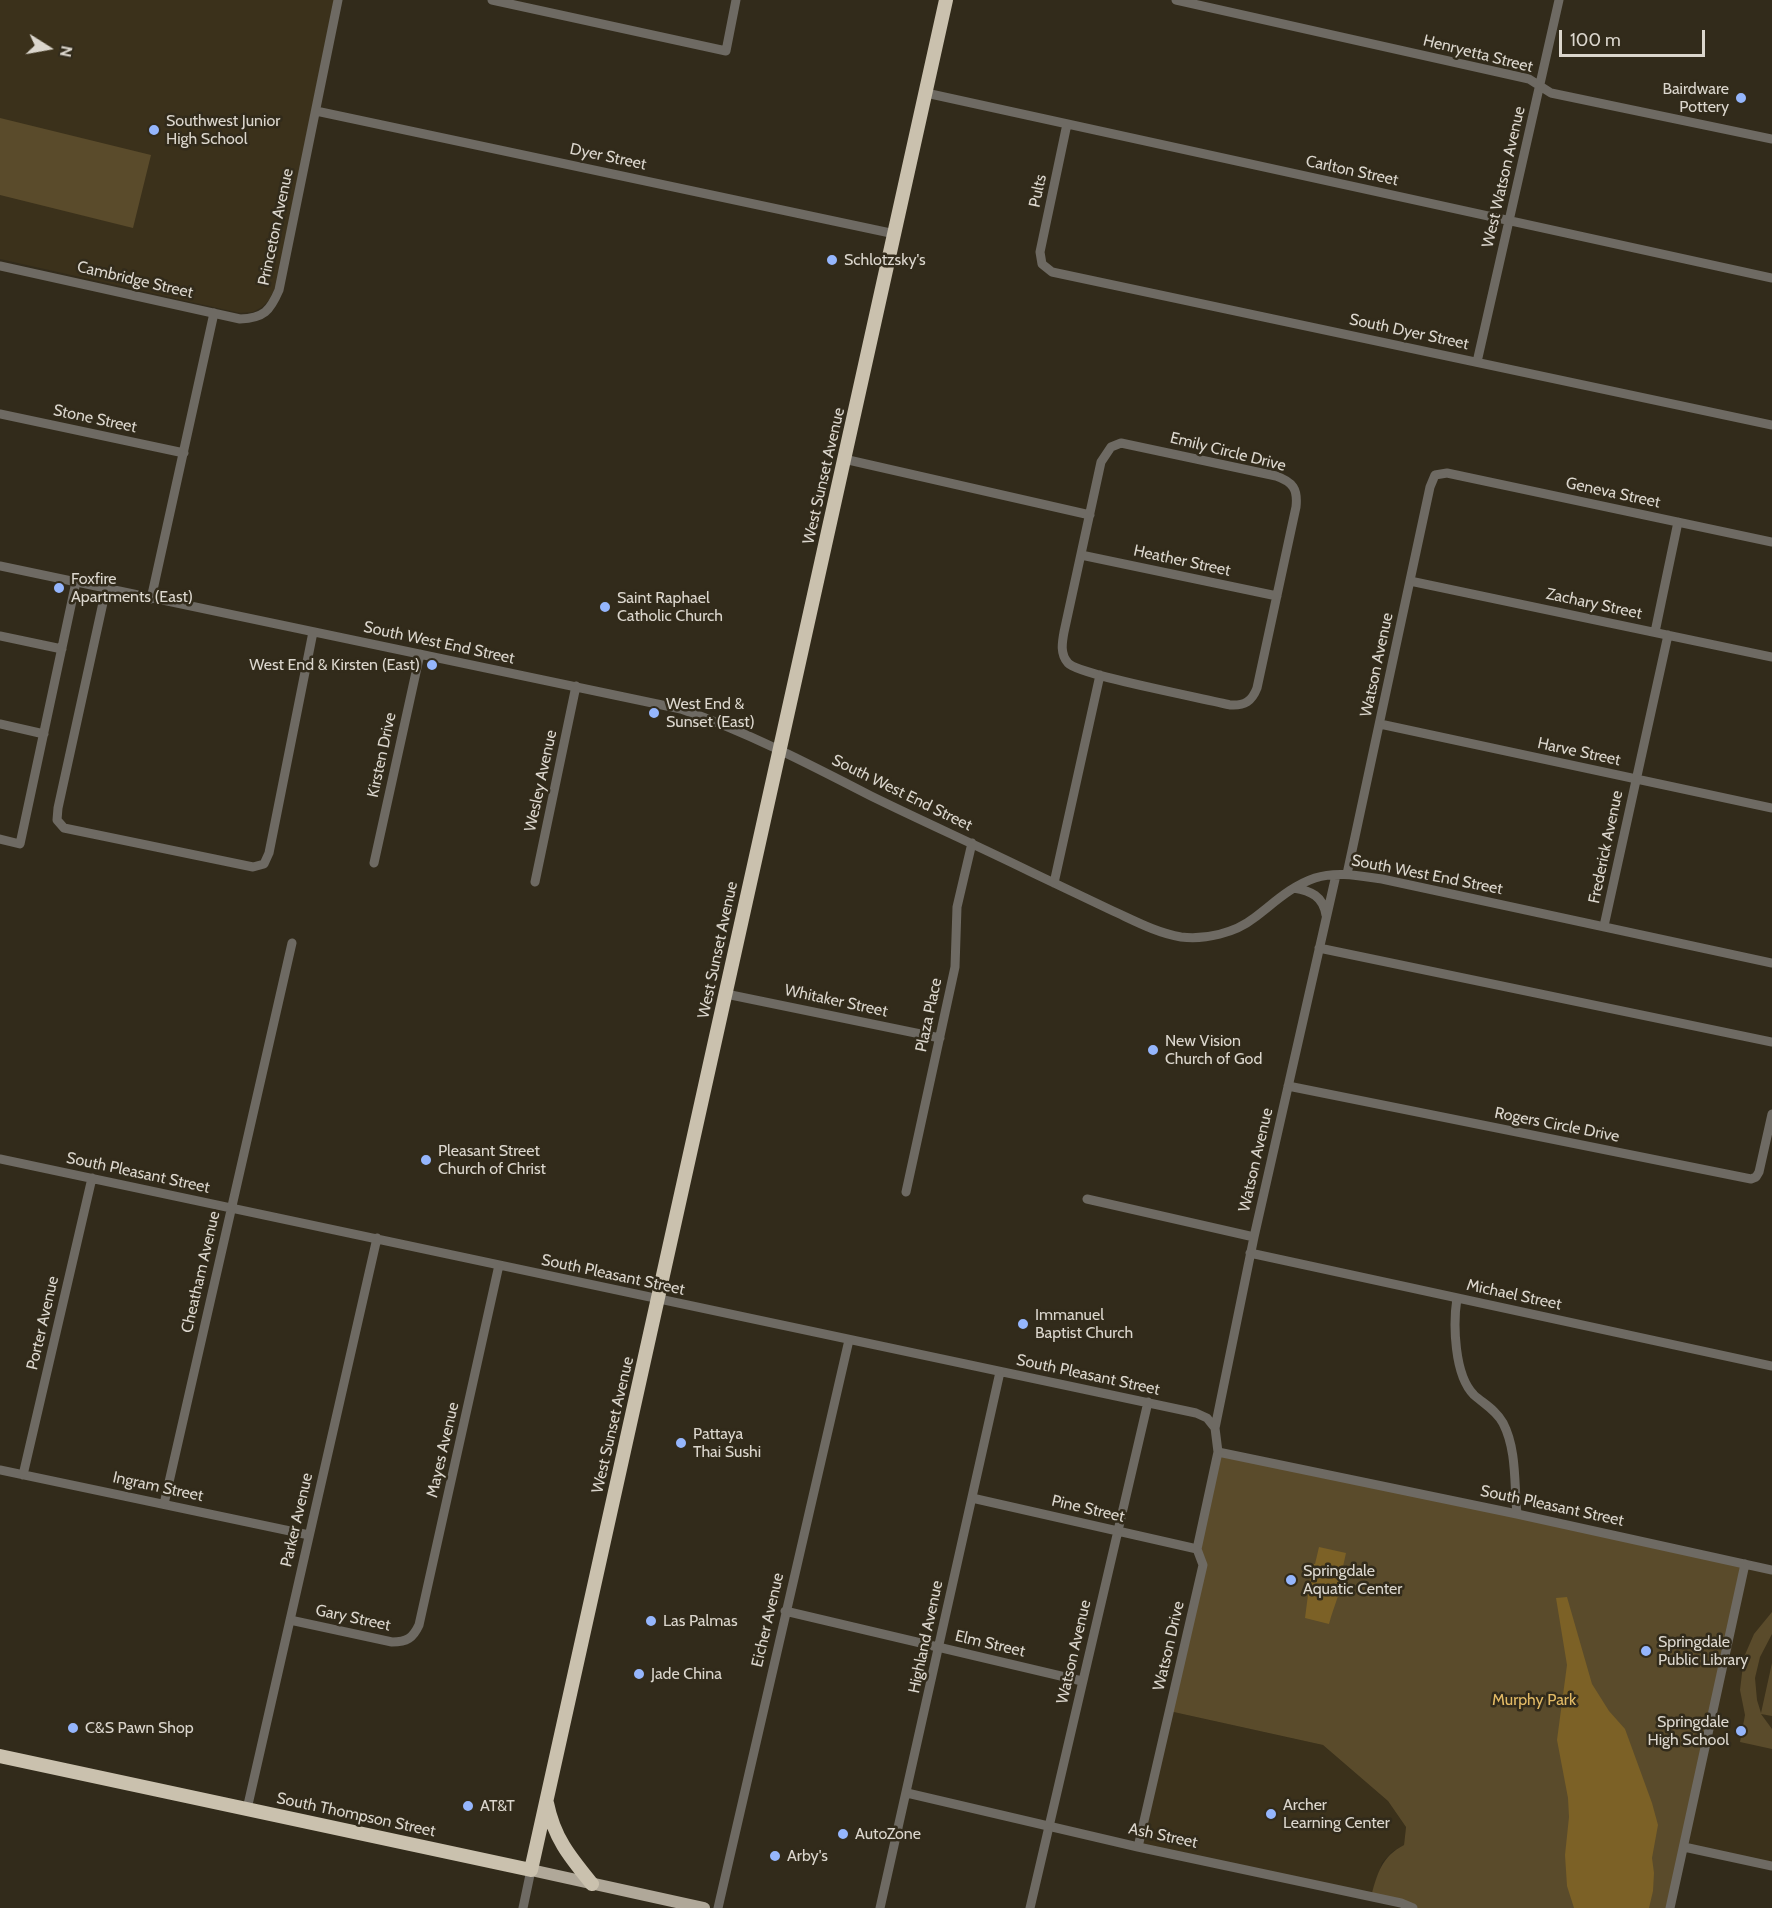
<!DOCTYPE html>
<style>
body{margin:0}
#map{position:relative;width:1772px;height:1908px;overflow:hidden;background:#322b1b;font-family:Cabin,sans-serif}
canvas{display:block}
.north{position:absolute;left:18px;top:18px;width:60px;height:60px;-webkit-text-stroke:4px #322b1b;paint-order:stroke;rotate:101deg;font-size:16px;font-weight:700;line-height:24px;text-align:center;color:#dbd6cd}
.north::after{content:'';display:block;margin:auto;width:21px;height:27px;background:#dbd6cd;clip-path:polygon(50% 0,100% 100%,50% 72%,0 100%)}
.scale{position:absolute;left:1559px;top:30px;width:146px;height:27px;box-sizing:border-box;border:3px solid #dbd6cd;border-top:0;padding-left:8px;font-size:18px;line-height:21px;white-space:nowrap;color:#dbd6cd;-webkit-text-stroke:4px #322b1b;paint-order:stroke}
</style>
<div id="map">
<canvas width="1772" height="1908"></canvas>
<div class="north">N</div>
<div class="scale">100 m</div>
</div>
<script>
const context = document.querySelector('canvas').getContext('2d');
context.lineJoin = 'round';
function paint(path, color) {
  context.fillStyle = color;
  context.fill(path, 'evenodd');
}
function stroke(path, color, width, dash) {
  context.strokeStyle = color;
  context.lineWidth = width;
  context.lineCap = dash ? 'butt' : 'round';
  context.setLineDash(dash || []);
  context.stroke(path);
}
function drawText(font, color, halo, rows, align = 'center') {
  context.font = font + ' Cabin,sans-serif';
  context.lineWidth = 5;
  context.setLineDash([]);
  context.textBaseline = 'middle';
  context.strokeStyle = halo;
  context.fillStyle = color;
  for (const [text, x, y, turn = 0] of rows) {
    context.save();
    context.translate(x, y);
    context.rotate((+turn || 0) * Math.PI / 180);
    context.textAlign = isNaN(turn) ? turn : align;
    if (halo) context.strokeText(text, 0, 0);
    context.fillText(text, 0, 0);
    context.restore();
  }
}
paint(new Path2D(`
 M0 0H334L276 286 269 300 262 307 253 312 240 313 0 259Z
 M1745 1564 1772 1570V1866L1684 1847Z
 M1169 1711 1323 1745 1388 1801 1406 1827 1404 1845 1392 1852 1382 1863 1371 1897 1138 1847Z`), '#3b311b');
paint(new Path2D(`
 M0 118 151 155 133 228 0 195Z
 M1218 1452 1745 1564 1670 1908H1413L1371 1897C1377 1874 1382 1856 1404 1845L1406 1827 1388 1801 1323 1745 1169 1711 1203 1565 1197 1549Z
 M1772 1612V1634L1760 1657 1755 1678 1757 1700 1761 1713 1772 1663V1716L1761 1714 1772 1729V1749L1740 1742 1745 1715 1740 1690 1744 1657 1754 1634Z`), '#5a4b2b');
paint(new Path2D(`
 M1319 1547 1346 1553 1342 1571 1345 1572C1341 1590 1334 1606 1329 1624L1305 1618 1312 1564H1315Z
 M1567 1597 1592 1684 1609 1711 1625 1729 1652 1803 1658 1825 1652 1858 1654 1873 1653 1891 1649 1908H1574L1567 1886 1565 1855 1569 1817 1568 1798 1557 1740 1567 1665 1556 1598Z`), '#7c6126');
stroke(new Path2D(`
 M492 0 726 51 736 0
 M1176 0 1529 79 1551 93 1772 139
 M926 93 1772 278
 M316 111 895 234
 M1067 124 1040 252 1042 264 1052 272 1772 425
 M0 266 240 319C264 318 270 311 279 290L338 0
 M1477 362 1559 0
 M0 414 184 453
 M1121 443 1276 476C1293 482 1298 489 1296 507L1257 688C1252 701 1245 706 1230 705 1207 699 1078 675 1068 663 1060 654 1062 643 1064 632L1101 462 1111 447Z
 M844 459 1090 515
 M1081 555 1277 596
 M0 566 681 709C747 732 809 764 871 796 924 822 978 846 1031 872 1058 885 1086 898 1113 911 1135 921 1157 933 1181 937 1205 940 1235 933 1254 918 1274 903 1291 886 1315 878 1337 871 1360 876 1382 879L1772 963
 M1410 581 1772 657
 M106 589 58 808 57 820 64 828 253 867 264 864 269 853 313 632
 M151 599 214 313
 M1655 632 1678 522
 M0 636 62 649
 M0 724 44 734
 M1380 724 1772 808
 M0 839 20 844 76 582
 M374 863 420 654
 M1347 874 1430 487 1435 475 1447 473 1772 542
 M535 882 576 686
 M1054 883 1100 675
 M1294 888C1311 891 1323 896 1326 915
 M1604 926 1668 635
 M1319 948 1772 1042
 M726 994 940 1038
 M1288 1086 1751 1179 1756 1177 1759 1172 1772 1114
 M0 1159 1196 1413 1207 1418 1215 1428
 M906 1192 955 967 957 907 972 843
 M1087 1199 1254 1237
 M1250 1253 1772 1366
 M1457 1298C1453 1324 1454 1375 1474 1395 1484 1404 1496 1410 1503 1423 1517 1450 1514 1484 1517 1514
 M1218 1452 1517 1514 1772 1570
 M0 1470 309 1535
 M23 1475 92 1178
 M972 1498 1197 1549
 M164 1504 292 943
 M785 1611 1082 1681
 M290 1620 392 1642C407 1642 413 1638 419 1625L499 1265
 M907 1793 1138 1847 1401 1903 1413 1908
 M247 1809 377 1238
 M1138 1847 1203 1565 1197 1549 1218 1452 1215 1428 1254 1237 1336 875
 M1684 1847 1772 1866
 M523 1908 531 1870
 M718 1908 849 1340
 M880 1908 1000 1372
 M1030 1908 1148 1402
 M1670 1908 1745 1564`), '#6e6a63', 9);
stroke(new Path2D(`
 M531 1870 704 1908`), '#b0a899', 12);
stroke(new Path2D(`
 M0 1756 531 1870 946 0
 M547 1803C554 1838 570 1857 592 1884`), '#cac1ae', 14);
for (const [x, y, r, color] of [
 [1741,98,6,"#95b6fd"],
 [154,130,6,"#95b6fd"],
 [832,260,6,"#95b6fd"],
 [59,588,6,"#95b6fd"],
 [605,607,6,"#95b6fd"],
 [432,665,6,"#95b6fd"],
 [654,713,6,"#95b6fd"],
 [1153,1050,6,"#95b6fd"],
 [426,1160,6,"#95b6fd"],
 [1023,1324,6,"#95b6fd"],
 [681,1443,6,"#95b6fd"],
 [1291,1580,6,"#95b6fd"],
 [651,1621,6,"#95b6fd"],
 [1646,1651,6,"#95b6fd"],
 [639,1674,6,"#95b6fd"],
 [73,1728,6,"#95b6fd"],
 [1741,1731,6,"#95b6fd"],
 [468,1806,6,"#95b6fd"],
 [1271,1814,6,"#95b6fd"],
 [843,1834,6,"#95b6fd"],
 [775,1856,6,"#95b6fd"]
]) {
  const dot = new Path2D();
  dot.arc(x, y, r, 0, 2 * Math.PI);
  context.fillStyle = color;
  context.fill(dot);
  stroke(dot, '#322b1b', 2);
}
drawText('16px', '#dbd6cd', '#322b1b', [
 ["Henryetta Street",1478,54,14],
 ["Dyer Street",608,157,12],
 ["Carlton Street",1352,171,12],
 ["West Watson Avenue",1504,177,-77],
 ["Pults",1038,191,-78],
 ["Princeton Avenue",276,227,-78],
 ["Cambridge Street",135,280,13],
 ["South Dyer Street",1409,332,12],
 ["Stone Street",95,419,12],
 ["Emily Circle Drive",1228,452,14],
 ["West Sunset Avenue",824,476,-77],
 ["Geneva Street",1613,493,12],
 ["Heather Street",1182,561,12],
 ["Zachary Street",1594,604,12],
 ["South West End Street",439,643,12],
 ["Watson Avenue",1377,665,-78],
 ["Harve Street",1579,752,12],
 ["Kirsten Drive",382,755,-78],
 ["Wesley Avenue",541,781,-78],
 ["South West End Street",902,793,26],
 ["Frederick Avenue",1606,847,-78],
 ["South West End Street",1427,875,11],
 ["West Sunset Avenue",718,950,-78],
 ["Whitaker Street",836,1001,12],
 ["Plaza Place",929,1015,-78],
 ["Rogers Circle Drive",1557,1125,11],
 ["Watson Avenue",1256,1160,-77],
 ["South Pleasant Street",138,1173,12],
 ["Cheatham Avenue",201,1272,-77],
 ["South Pleasant Street",613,1275,12],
 ["Michael Street",1514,1295,12],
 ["Porter Avenue",43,1323,-77],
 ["South Pleasant Street",1088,1375,12],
 ["West Sunset Avenue",613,1425,-77],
 ["Mayes Avenue",443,1450,-77],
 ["Ingram Street",158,1487,12],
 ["South Pleasant Street",1552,1506,12],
 ["Pine Street",1088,1509,13],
 ["Parker Avenue",297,1520,-77],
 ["Gary Street",353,1618,12],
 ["Eicher Avenue",768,1620,-77],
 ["Highland Avenue",926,1637,-78],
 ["Elm Street",990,1644,13],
 ["Watson Drive",1169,1646,-77],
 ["Watson Avenue",1074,1652,-77],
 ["South Thompson Street",356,1815,12],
 ["Ash Street",1163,1836,12]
]);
drawText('16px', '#dbd6cd', '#322b1b', [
 ["Bairdware",1729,89,"right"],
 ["Pottery",1729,107,"right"],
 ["Southwest Junior",166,121],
 ["High School",166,139],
 ["Schlotzsky's",844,260],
 ["Foxfire",71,579],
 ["Apartments (East)",71,597],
 ["Saint Raphael",617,598],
 ["Catholic Church",617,616],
 ["West End & Kirsten (East)",420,665,"right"],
 ["West End &",666,704],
 ["Sunset (East)",666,722],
 ["New Vision",1165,1041],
 ["Church of God",1165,1059],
 ["Pleasant Street",438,1151],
 ["Church of Christ",438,1169],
 ["Immanuel",1035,1315],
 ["Baptist Church",1035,1333],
 ["Pattaya",693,1434],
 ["Thai Sushi",693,1452],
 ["Springdale",1303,1571],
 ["Aquatic Center",1303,1589],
 ["Las Palmas",663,1621],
 ["Springdale",1658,1642],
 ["Public Library",1658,1660],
 ["Jade China",651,1674],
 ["Springdale",1729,1722,"right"],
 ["High School",1729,1740,"right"],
 ["C&S Pawn Shop",85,1728],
 ["Archer",1283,1805],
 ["Learning Center",1283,1823],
 ["AT&T",480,1806],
 ["AutoZone",855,1834],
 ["Arby's",787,1856]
], 'left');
drawText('16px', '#e2ba65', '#322b1b', [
 ["Murphy Park",1534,1700]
]);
</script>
